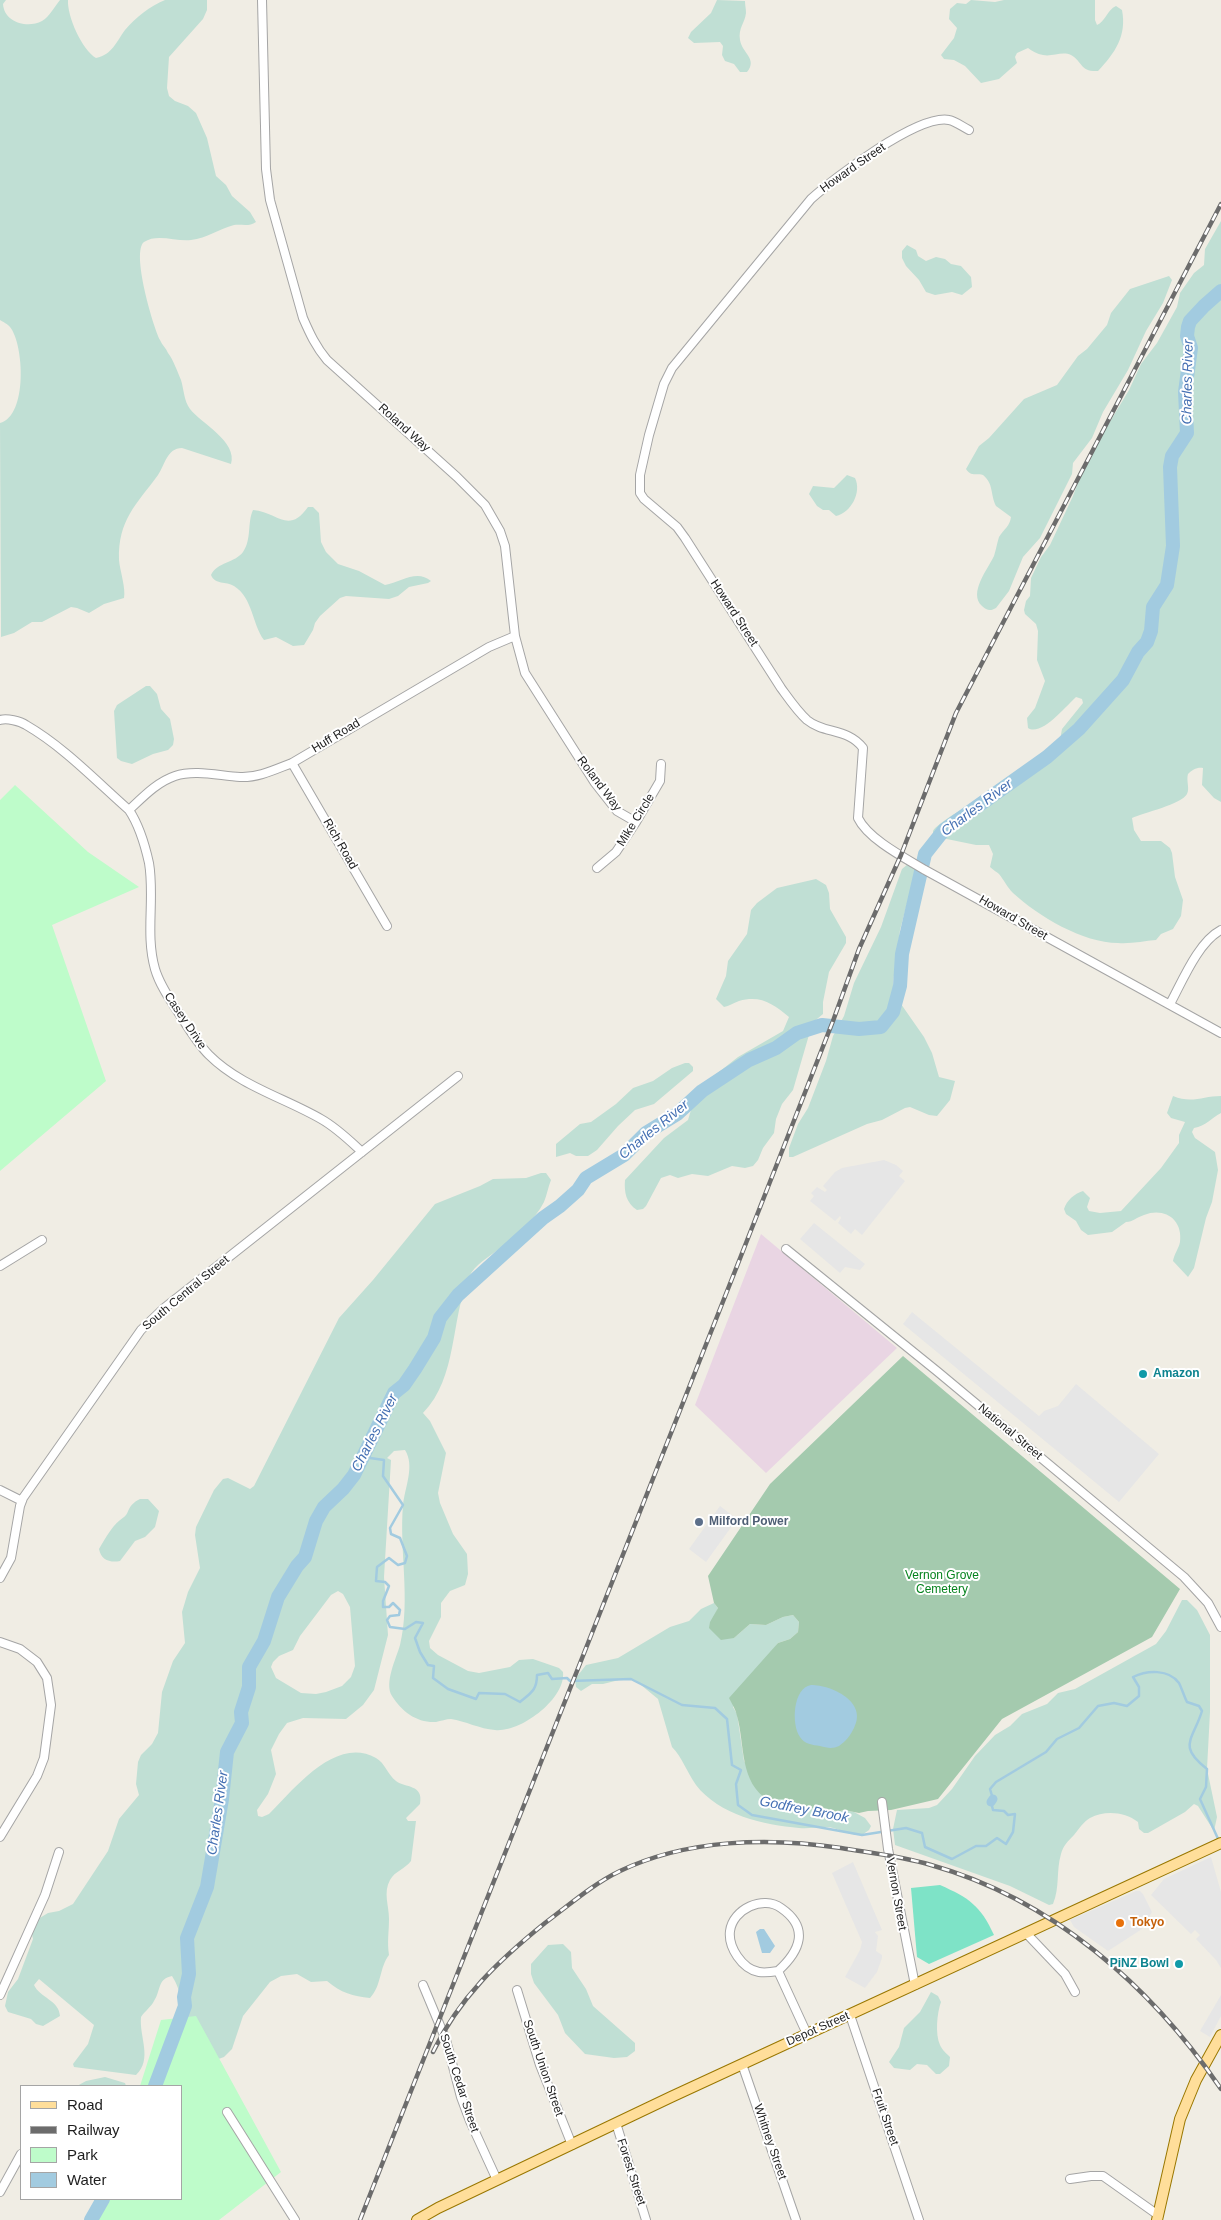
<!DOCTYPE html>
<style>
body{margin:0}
#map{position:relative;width:1221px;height:2220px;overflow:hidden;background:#f0ede4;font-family:Arial,sans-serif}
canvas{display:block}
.legend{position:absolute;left:20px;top:2085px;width:162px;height:115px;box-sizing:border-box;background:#fff;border:1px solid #a5a5a5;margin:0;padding:6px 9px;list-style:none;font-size:15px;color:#1e1e1e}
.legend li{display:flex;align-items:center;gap:10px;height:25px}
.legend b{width:25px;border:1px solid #a5a5a5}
</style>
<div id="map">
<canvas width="1221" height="2220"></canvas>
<ul class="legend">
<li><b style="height:6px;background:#ffde9a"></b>Road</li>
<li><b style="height:6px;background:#6c6c6c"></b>Railway</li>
<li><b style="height:14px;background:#befcca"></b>Park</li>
<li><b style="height:14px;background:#a2cbe0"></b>Water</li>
</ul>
</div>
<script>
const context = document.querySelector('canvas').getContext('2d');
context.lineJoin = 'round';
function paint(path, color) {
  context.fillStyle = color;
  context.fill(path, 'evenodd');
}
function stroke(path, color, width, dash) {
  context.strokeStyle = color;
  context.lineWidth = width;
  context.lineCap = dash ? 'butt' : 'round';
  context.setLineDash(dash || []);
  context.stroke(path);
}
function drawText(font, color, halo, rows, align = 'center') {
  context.font = font + ' Arial,sans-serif';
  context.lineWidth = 4;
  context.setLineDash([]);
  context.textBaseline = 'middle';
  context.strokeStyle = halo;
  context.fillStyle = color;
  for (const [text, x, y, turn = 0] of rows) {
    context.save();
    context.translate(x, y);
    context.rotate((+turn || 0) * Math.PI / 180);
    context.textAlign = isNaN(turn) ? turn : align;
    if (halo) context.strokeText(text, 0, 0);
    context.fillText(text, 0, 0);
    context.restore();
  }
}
paint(new Path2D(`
 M761 1234 897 1348 766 1473 695 1405Z`), '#e9d5e3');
paint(new Path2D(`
 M0 0H6L3 4C4 22 27 29 42 21 49 17 55 6 60 0H68C67 16 82 50 96 58 113 54 116 42 125 30 136 17 150 6 165 0 174 0 197 0 207 0V10L203 19 169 57 167 88 169 96 175 101 188 106 196 113 207 138 216 176 226 185 232 196 250 212 256 222C249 227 242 224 234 225 219 229 207 238 191 240 177 242 157 233 144 242 131 252 153 326 160 340 162 345 166 348 168 353 174 361 177 371 181 380 184 390 184 401 190 409 201 423 238 442 231 464L182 448C167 448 165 465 158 475 136 505 118 520 119 560 120 571 126 588 124 598L104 604 89 613 77 608 71 607 42 622H32L14 633 1 637 0 423C28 416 24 344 10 327 8 324 3 322 0 320Z
 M717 0 745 1C745 5 746 9 746 13 745 23 738 28 740 40 742 53 758 59 747 72H740L734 64 725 61 722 55 723 46 720 42 694 43 688 38 691 32 711 13Z
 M971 0 995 2 1004 0H1095V20L1097 25C1105 22 1107 10 1116 6L1122 10C1127 36 1115 53 1098 71 1080 72 1083 62 1071 55 1062 51 1052 57 1043 55 1037 54 1032 51 1028 48L1017 53 1015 57 1017 63 999 79 981 83 965 66 954 60 944 59 941 55 954 38 957 28 949 19 950 9 957 3 966 4Z
 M1221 221V802L1214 798 1202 785 1203 768C1197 767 1192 770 1188 774 1186 781 1190 788 1187 794 1182 804 1143 813 1132 818L1134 830 1141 841H1161L1170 848 1172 853 1175 877 1183 900 1181 916 1173 929 1161 934 1156 940C1144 941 1131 944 1118 943 1083 943 1038 916 1013 893 1007 887 1004 880 999 874 997 872 993 870 990 867L993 854 989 845H976L937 837 933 835V831C937 823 976 800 986 797L1060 740 1062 729 1083 703 1082 699 1076 697C1066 706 1041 737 1028 728L1027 718 1035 708 1045 681 1037 660 1038 631 1036 624 1025 614 1024 610 1026 601 1030 596 1031 578 1041 557 1050 545 1073 496 1085 463 1129 390 1141 364 1157 343 1177 307 1180 293 1194 273 1204 265 1205 249Z
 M907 245 916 250 918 256 926 261 936 257 945 259 951 264 961 266 971 277 972 287 962 295 952 292 935 295 926 292 919 280 906 266 902 258V251Z
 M1169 276 1172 280 1163 303 1146 331 1128 370 1103 412 1092 438 1073 463 1072 474 1040 538 1023 557 1009 591 996 608C991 611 987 611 982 606 968 593 988 569 994 556 996 550 997 543 999 537 1004 529 1010 526 1011 517L996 506C990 494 994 484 983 475 976 473 971 477 966 469L979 446 989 438 1024 399 1057 385 1078 356 1087 349 1107 325 1111 313 1130 289Z
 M847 475 855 478C862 492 851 513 836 516L829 510H823L817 506 809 494 813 486 834 488Z
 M308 507H313L319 513 321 542 326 552 338 564 359 571 385 585C401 582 417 569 431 581L428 583 409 587 398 596 389 599 346 596 340 598 320 616 315 623 313 630 304 645 293 646 276 637 264 640C252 624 253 598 234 586 226 581 215 585 211 575 217 562 235 563 243 552 252 539 247 523 253 510 278 512 288 535 308 507Z
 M146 686H150L157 694 161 709 170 719 174 739 173 745 168 750 153 754 132 764 121 761 117 758 114 711 117 705Z
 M908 864 915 867 916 870 900 930 893 983 895 1001 901 1004 924 1037 932 1053 939 1077 955 1081 950 1100 937 1116 929 1115 910 1107 905 1108 882 1120 867 1124 793 1157H789V1148L798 1124 808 1108 826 1061 833 1036 844 1016 854 983 881 927 902 869Z
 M816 879 826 885 829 893 830 909 846 937V943L829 972 823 1002V1014L817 1019 811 1028 793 1090 782 1104 776 1119 774 1133 763 1148 758 1160 753 1166 745 1168 732 1166 708 1176 692 1174 678 1178 670 1175 661 1178 646 1206 643 1209 637 1210C626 1203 624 1192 625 1180L664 1138 688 1120 691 1110 687 1097 738 1057 783 1031 789 1017C773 1004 761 995 739 1001 733 1003 729 1006 724 1007L716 999 726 976 728 961 747 934 751 910 757 903 777 888Z
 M685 1063H689L693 1067V1071L654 1104 635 1110 618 1126 597 1150 588 1156H576L570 1153 556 1157V1144L580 1124 591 1122 616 1104 633 1088 653 1081 672 1068Z
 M1173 1096C1192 1104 1203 1096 1221 1096V1113C1211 1118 1206 1126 1194 1128L1192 1132 1195 1138 1215 1152 1218 1170 1212 1202 1206 1218 1194 1268 1188 1277 1173 1261C1174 1254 1179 1248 1180 1242 1183 1219 1164 1207 1144 1215 1137 1217 1133 1222 1126 1222L1112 1232 1088 1235 1081 1230 1076 1221 1066 1214 1064 1209C1067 1200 1074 1194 1083 1191L1090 1198 1087 1207 1089 1211 1100 1213 1121 1211 1161 1168 1179 1143V1135L1185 1122 1171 1118 1167 1113Z
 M541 1173H546L551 1180C548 1187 547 1195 544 1202 535 1220 515 1237 499 1249 489 1257 474 1265 469 1277 450 1321 458 1377 423 1413L430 1421 446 1453 438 1493 440 1503 453 1534 467 1554 468 1574 465 1585 450 1591 441 1603V1617L429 1641 430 1648 438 1655 468 1671 479 1673 510 1667 519 1660 533 1659 559 1668 563 1672C566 1699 520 1733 495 1730 480 1729 465 1721 451 1719 446 1719 441 1721 436 1722 417 1723 402 1712 392 1696 384 1683 396 1659 400 1645 411 1600 399 1551 403 1505 405 1487 415 1466 405 1450L394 1451 387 1458 391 1460 384 1577 388 1635 374 1690 363 1705 346 1719 303 1718 287 1723 279 1734 271 1750 276 1774 268 1794 257 1810 258 1816 262 1817 269 1814C294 1789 336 1735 376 1758 385 1763 388 1775 396 1781 405 1788 424 1784 420 1804L406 1818 408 1821H416L411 1861C405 1869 395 1871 390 1880 383 1893 389 1905 389 1919 389 1932 387 1941 389 1955 379 1968 382 1985 370 1998 353 1996 341 1993 327 1981L311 1982 297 1974 281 1976 270 1982 243 2016 232 2049 224 2057 202 2065 164 2086H144C154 2064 181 2017 179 1994 179 1988 175 1981 172 1976 157 1979 161 1991 154 2001 151 2007 145 2011 141 2017 139 2037 153 2059 136 2075L74 2067 73 2064 88 2044 94 2025 39 1979 34 1985C40 1998 59 2000 60 2016L43 2026 36 2024 31 2019 8 2012 5 2006 8 1992 18 1979 33 1939 31 1930 38 1919 48 1913 59 1911 73 1904 108 1851 119 1819 139 1795 136 1784 138 1762 141 1755 152 1744 158 1733 162 1692 173 1661 185 1643 182 1612 188 1592 200 1568 195 1535 196 1527 214 1490 223 1479 228 1478 250 1489 254 1486 339 1318 373 1280 435 1204 480 1186 493 1179 526 1178ZM338 1591 343 1594 350 1607 355 1666 351 1677 342 1686 326 1692 316 1694 301 1693 276 1678 271 1667 273 1662 279 1656 293 1650 300 1636 331 1595Z
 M140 1499H148L159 1511 155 1527 145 1537 135 1541 120 1561C110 1563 101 1560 99 1549 106 1537 113 1524 124 1517 130 1513 126 1506 140 1499Z
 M1182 1600H1187L1197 1610 1210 1635V1712L1207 1769 1217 1817 1214 1831 1198 1806 1194 1804 1185 1812 1148 1833H1144L1139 1829 1138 1822C1125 1812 1105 1810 1090 1818 1084 1821 1078 1830 1074 1835 1068 1841 1063 1846 1061 1854 1056 1871 1060 1887 1053 1904L1049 1905 1010 1886 895 1845 893 1829 897 1810 929 1808 937 1805 952 1789 975 1756 995 1735 1010 1726 1022 1714 1047 1704 1058 1693 1075 1689 1156 1644 1166 1631Z
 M714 1603 718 1608 715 1615 734 1638 750 1624 766 1625 783 1617 793 1615 799 1622 798 1632 790 1639 778 1643 733 1707 737 1714 744 1761 769 1800 784 1799 817 1810 833 1813 844 1810 854 1812 865 1818 871 1826 869 1830 862 1835C846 1836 838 1827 826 1827 817 1827 808 1829 799 1828 764 1825 719 1815 696 1785 688 1774 682 1757 672 1747L658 1699 635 1680 627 1678 603 1684H592L581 1691 576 1687 575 1679 586 1665 618 1658 670 1627 689 1621 701 1609Z
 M563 1944 571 1952 572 1968 586 1989 593 2006 635 2043V2051L627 2057 614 2058 585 2054 565 2033 558 2015 534 1983 531 1974V1964L548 1945Z
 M931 1992 938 1996 941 2002C937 2013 935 2034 940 2045 942 2050 947 2054 950 2057L949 2066 940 2074H936L927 2065 917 2064 910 2070 894 2068 889 2062 899 2047 904 2028 920 2012Z
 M105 2077 125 2083 126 2086H77L86 2081Z`), '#c0dfd4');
paint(new Path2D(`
 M903 1356 1180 1589 1152 1637 1002 1719 938 1799 891 1810 868 1811 859 1813 844 1810 833 1813 817 1810 784 1799 769 1800C739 1784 745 1743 737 1716 736 1710 732 1704 729 1698L778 1643 790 1639 798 1632 799 1622 793 1615 783 1617 766 1625 750 1624 734 1638 721 1640 709 1628 710 1622 718 1608 714 1603 708 1576 770 1484Z`), '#a4caae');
paint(new Path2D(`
 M15 785 88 852 139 887 52 925 106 1081 0 1171V800Z
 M196 2016 281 2172 219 2220H86L95 2199H181V2086H140L161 2020Z`), '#befcca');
paint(new Path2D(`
 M940 1885C969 1898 980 1905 994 1935L929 1964 917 1957 911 1888Z`), '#7ee3c7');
paint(new Path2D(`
 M884 1160 896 1165 903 1171 899 1176 905 1181 862 1235 855 1229 851 1234 838 1223 841 1218 840 1216 835 1221 810 1201 814 1196 811 1193 817 1187 825 1192 827 1190 823 1186 835 1172 842 1168Z
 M814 1223 865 1264 860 1270 845 1267 840 1273 800 1239Z
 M912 1312 1039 1416 1044 1411 1058 1406 1076 1384 1159 1454 1119 1502 903 1324Z
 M720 1506 737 1519 706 1562 689 1549Z
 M1211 1857 1221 1892V1968L1216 1960 1196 1939 1200 1935 1195 1930 1191 1934 1151 1895 1164 1879Z
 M853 1862 882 1930 875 1932 878 1936 876 1951 882 1955V1958L877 1972 865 1988 845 1977 860 1950 862 1942 832 1873Z
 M1136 1891H1140L1143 1894 1152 1912 1142 1929 1108 1951 1074 1927 1070 1920Z
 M1221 1995V2016L1210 2037 1200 2031Z`), '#e6e6e6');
paint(new Path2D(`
 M811 1685C832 1685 868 1702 854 1728 850 1736 846 1741 839 1746 833 1749 827 1748 820 1746 813 1745 804 1744 800 1737 791 1724 793 1688 811 1685Z
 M760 1929H764L775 1946 770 1953H762L756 1932Z`), '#a2cbe0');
stroke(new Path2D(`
 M369 1448 370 1458 384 1460 383 1476 403 1505 390 1528 391 1534 400 1538 407 1556 405 1563 398 1565 389 1558 377 1567 376 1581 385 1582 389 1586 383 1601V1607H389L393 1603 400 1610 399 1615 390 1616 387 1620 390 1627 405 1629 416 1622 423 1623 415 1638 420 1652 428 1665 434 1666 433 1678 448 1689 476 1699 479 1693 505 1694 520 1702C531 1693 537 1690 537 1675L548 1673 552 1679 567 1678 570 1681 631 1679 682 1705 715 1708 727 1719 732 1765 741 1770 736 1784 738 1805 752 1815 862 1835 906 1828 922 1833 925 1847 952 1859 976 1846H986L997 1838 1006 1844 1013 1832 1015 1814 1008 1815 1004 1811 993 1810 991 1802
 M993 1799 990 1789 996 1782 1046 1752 1057 1739 1079 1728 1098 1706 1114 1703 1127 1706 1139 1696V1687L1133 1677C1147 1670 1169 1669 1179 1683 1182 1689 1184 1696 1187 1702L1199 1706 1202 1711C1193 1740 1177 1746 1207 1769L1206 1787 1200 1799 1219 1841`), '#a2cbe0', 2.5);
stroke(new Path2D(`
 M991 1802 993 1799`), '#a2cbe0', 9);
stroke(new Path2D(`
 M155 2086 185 2006 184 1997 189 1974 187 1938 207 1887 222 1799 227 1752 242 1723 241 1712 249 1687V1667L264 1641 278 1597 297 1566 305 1557 316 1521 324 1507 343 1489 354 1475 394 1393 404 1385 415 1369 434 1338 440 1318 458 1295 543 1218 560 1206 578 1190 586 1178 624 1155 646 1133 677 1114 702 1091 749 1060 776 1048 797 1033 822 1025 859 1029 881 1027 893 1012 900 986 902 954 925 854 944 830 1047 757 1079 729 1123 680 1138 652 1147 642 1151 631 1153 607 1167 585 1173 546 1170 467 1172 456 1187 433 1185 392 1191 348 1187 336 1188 327 1190 321 1204 306 1221 291
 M91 2220 103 2199`), '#a2cbe0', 14);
const minor = new Path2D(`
 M262 0 266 169 270 200 303 318C310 334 316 347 327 360L457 477 485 505 500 531 505 546 515 636 525 673 595 783 617 811 636 822
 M969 130C963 127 955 121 949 120 918 114 834 178 811 199L672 368 664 384 649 435 640 475V493L644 499 677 527 685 538 781 688C789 699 797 711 807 720 824 734 848 728 863 748L858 818C868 839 905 858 925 870L1221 1033
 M0 720C7 718 20 721 26 725 64 747 96 781 129 810
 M292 763 387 926
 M597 868 616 852 636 822 660 781 661 764
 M1170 1004C1182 982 1198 942 1221 930
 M362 1152C349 1140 337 1128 321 1119 285 1098 240 1086 209 1055 198 1044 189 1029 180 1015 171 1001 160 986 155 969 145 934 155 898 149 863 145 845 139 825 129 810 143 797 157 782 175 776 195 769 220 776 240 777 258 778 276 769 292 763L489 647 515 636
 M786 1249 938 1372 1184 1577 1208 1603 1221 1627
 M0 1266 42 1240
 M0 1490 22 1501
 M0 1578 11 1558 20 1506 23 1498 141 1330 163 1309 458 1076
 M0 1642 20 1649 37 1662 47 1678 51 1705 44 1758 37 1776 0 1837
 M882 1802 888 1849 915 1985
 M1026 1933 1065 1974 1075 1992
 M778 1971C772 1972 765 1973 759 1972 742 1969 728 1947 730 1931 733 1909 763 1895 781 1908 810 1928 800 1951 778 1971L807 2034
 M423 1985 446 2040 461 2097 470 2121 497 2180
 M517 1990 540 2065 572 2145
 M0 1995 45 1895 59 1852
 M850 2015 919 2220
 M742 2064 796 2220
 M227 2112 295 2220
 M616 2123 646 2220
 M1070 2179 1091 2176H1103L1158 2215
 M0 2192 21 2154`);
const major = new Path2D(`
 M417 2220 438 2208 671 2097 1221 1843
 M1157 2220 1180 2119 1196 2080 1221 2035`);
stroke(minor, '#a5a5a5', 10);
stroke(major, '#970', 12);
stroke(minor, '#fff', 8);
stroke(major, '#ffde9a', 10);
const rail = new Path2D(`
 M433 2052C459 1998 499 1960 545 1923 569 1905 593 1884 620 1871 687 1839 769 1837 841 1848 871 1853 901 1856 931 1865 1052 1899 1151 1986 1221 2089
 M360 2220 739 1261 833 1021 859 949 901 855 956 713 1221 204`);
stroke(rail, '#6c6c6c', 4.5);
stroke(rail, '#fff', 2.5, [8]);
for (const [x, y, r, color] of [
 [1143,1374,5,"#0f9aa8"],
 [699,1522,5,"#5c6f8a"],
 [1120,1923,5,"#e8710a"],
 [1179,1964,5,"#0f9aa8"]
]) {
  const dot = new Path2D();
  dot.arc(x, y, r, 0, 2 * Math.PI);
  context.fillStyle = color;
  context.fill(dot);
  stroke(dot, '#fff', 2);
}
drawText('12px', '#1e1e1e', '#fff', [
 ["Howard Street",853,168,-35],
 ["Roland Way",404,428,42],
 ["Howard Street",734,613,57],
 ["Huff Road",336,736,-31],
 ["Roland Way",599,784,53],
 ["Mike Circle",636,820,-58],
 ["Rich Road",340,844,60],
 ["Howard Street",1013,918,30],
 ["Casey Drive",185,1021,56],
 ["South Central Street",186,1293,-40],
 ["National Street",1010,1432,40],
 ["Vernon Street",896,1894,80],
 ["Depot Street",818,2029,-24],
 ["South Union Street",543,2068,71],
 ["South Cedar Street",459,2083,72],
 ["Fruit Street",885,2117,71],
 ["Whitney Street",770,2142,71],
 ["Forest Street",631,2172,72]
]);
drawText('bold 12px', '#0d838f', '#fff', [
 ["Amazon",1153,1374],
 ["PiNZ Bowl",1169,1964,"right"]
], 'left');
drawText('bold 12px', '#4e5e75', '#fff', [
 ["Milford Power",709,1522]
], 'left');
drawText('12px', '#06831e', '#fff', [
 ["Vernon Grove",942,1576],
 ["Cemetery",942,1590]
]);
drawText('bold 12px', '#c56008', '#fff', [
 ["Tokyo",1130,1923]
], 'left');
drawText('italic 14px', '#4570b3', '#fff', [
 ["Charles River",1188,382,-89],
 ["Charles River",977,808,-37],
 ["Charles River",654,1130,-39],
 ["Charles River",375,1433,-63],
 ["Godfrey Brook",804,1810,11],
 ["Charles River",218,1813,-82]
]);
</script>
